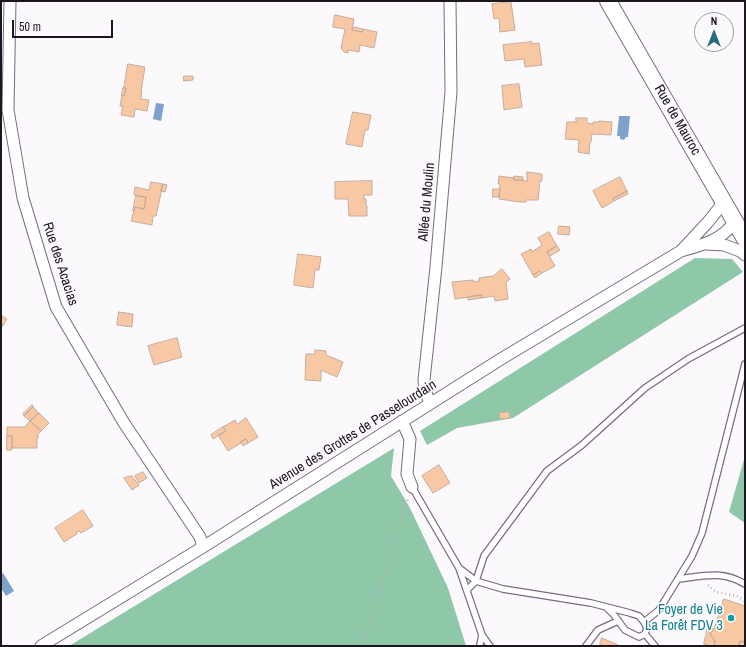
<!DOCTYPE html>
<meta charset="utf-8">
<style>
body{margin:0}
#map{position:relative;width:746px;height:647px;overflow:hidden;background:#fcf9fd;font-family:"Archivo Narrow",sans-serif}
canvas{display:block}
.frame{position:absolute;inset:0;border:2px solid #1c171f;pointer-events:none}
.north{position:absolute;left:694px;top:12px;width:40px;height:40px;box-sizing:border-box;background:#fcf9fd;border:1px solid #a29fa4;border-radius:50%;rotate:0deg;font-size:11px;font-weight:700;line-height:16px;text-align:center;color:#1c171f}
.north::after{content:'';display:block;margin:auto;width:14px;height:18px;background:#266b7b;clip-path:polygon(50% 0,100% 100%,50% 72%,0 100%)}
.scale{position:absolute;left:12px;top:20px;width:101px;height:18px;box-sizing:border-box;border:2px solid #1c171f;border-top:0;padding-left:5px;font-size:12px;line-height:14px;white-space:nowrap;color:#1c171f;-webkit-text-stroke:3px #fcf9fd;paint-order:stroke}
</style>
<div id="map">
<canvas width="746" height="647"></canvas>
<div class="frame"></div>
<div class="north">N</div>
<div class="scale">50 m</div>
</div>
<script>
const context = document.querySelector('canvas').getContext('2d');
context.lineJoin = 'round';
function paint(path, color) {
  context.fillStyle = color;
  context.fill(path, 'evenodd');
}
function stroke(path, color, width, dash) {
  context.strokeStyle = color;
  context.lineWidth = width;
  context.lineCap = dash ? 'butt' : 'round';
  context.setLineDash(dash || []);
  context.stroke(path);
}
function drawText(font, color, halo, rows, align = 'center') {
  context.font = font + ' "Archivo Narrow",sans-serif';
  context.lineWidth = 3;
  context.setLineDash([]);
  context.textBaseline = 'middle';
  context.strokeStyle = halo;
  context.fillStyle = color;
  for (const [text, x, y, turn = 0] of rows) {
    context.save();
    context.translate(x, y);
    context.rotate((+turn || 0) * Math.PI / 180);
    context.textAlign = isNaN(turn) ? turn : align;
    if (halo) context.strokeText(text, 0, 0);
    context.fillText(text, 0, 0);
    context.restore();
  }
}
paint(new Path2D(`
 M695 258 732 259 743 272 513 418 457 428 427 445 420 431Z
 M394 448 391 476 410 508 448 588 466 646H69Z
 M745 456V523L729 512Z`), '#8fc7a9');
paint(new Path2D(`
 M156 103 164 104 161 121 153 119Z
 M619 116H630L628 137H626L624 140 620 139V136H617Z
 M3 573 14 591 6 596 1 588V574Z`), '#7ea2ca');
const building = new Path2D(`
 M511 2 515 30 500 32 499 18 494 19 492 4Z
 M335 15 354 19 352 30 362 32 363 29 377 32 374 48 360 45 359 52 348 50V53L344 52 341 48 345 29 333 27Z
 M353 27 363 29 362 32 352 30Z
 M532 42V44L539 43 542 65 525 67 524 59 505 61 503 45Z
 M128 64 145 67 141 91H142L141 99 149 100 147 111 135 109 134 117 121 115 123 106H120L122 95 124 96 126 88H124Z
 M184 76H193V80L184 81Z
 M519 84 522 107 504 110 502 86Z
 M123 88H126L124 96 122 95Z
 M353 112 371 115 368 130H365L362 147 346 144Z
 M576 118H587V123L593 124V122H599V121L612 122 611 135 592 134 591 142H590L589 154 578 152 579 140 565 139 567 122H576Z
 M527 172 542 174V181H540L538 200H526V202H520L499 199 500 184H498L499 176 514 178V180L527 181Z
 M514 176 523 177V180H514Z
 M620 177 627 191 613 199 614 201 602 208 593 191Z
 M372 181V195H364V199H366V206H367V216H349L348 199H335V182Z
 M151 182 163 184 156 216H153L152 225 131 221 135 207 144 209 146 197 134 195 135 187 149 190Z
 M163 184 167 185 165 192 161 191Z
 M493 189H500L499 197H493Z
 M627 191 628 194 614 201 613 199Z
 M136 196 146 197 144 209 135 207 134 211H133Z
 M559 226 570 227 569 235 558 234Z
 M549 232 557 246 547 252 555 266 542 273 540 271 533 275 521 254 531 249 532 252 542 245 538 238Z
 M557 246 560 250 550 256 547 252Z
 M298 254 321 257 319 270H315L313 288 294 285Z
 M502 269 510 279 506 283 508 299 495 301 494 296 482 298V295L455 299 452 282 473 280V282L479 281V278L493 276Z
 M540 271 542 273 535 278 533 275Z
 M482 295V298L468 300V297Z
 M119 312 133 314 132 327 117 325Z
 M2 316 7 319 2 327 1 317Z
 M177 338 182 357 154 365 148 346Z
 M315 350 326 351V355L343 362 337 377 321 370V381L305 380 306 354H315Z
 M32 405 33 407 24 416 23 414Z
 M33 407 39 413 30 421 24 416Z
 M509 412 510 418 500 419 499 413Z
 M39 413 49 423 41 431 30 421Z
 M246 418 258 437 248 443 246 439 241 442V443L228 451 218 435 226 431 223 427 235 420 237 424Z
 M30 421 41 431 38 434V438H37V448H12V436H7V427H25Z
 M223 427 226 431 213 439 211 435Z
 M7 436H12V450H7Z
 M246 439 248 443 243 446 241 442Z
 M439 465 450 483 433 493 422 476Z
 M143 472 147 478 139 483 135 476Z
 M132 476 139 485 132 490 124 478Z
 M83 510 93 526 81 533 79 531 76 533 77 534 64 542 55 528Z
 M724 599 745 606V637L744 642 740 641 739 646H714L715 641 710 634 714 629Z
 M708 627 714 629 710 634 715 641 714 646H710L704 644Z
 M602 638 618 645 617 646H604L600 644Z
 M745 638V646H739L740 641 744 642Z`);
paint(building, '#f8c8a5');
stroke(building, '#c4ad9c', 1);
const lane = new Path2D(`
 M412 487 459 568 482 635 480 644V646
 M459 568 476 581 467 590
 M678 579C703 576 722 570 745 584
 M607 608 614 615 625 630 639 637 645 634
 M644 622 659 610 692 556 702 533 745 364
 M482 635 490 646
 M586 646 598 630 618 621
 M655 646 645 634 647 628 644 622 639 616 630 613 591 603 503 589 476 581 484 556 547 471 582 445 645 388 688 359 745 328`);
const street = new Path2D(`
 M10 1 8 110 23 198 56 307 124 423 200 537 203 547
 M706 244 724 245 740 251 745 255
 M681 251 708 222 724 202
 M431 403C426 396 424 389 424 380L436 267 451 92 450 1
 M402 421 410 439 407 474 412 487
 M41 646 203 547 501 359 681 251C702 245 723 240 735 221`);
const secondary = new Path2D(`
 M608 1 745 239`);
stroke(lane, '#796b80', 8);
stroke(street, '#796b80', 13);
stroke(secondary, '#796b80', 18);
stroke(new Path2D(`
 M708 585 716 592 737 596 745 601
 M362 646 408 498`), '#b7b4b9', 2.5, [1, 3]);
stroke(lane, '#fff', 5.5);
stroke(street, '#fff', 11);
stroke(secondary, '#fff', 16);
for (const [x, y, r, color] of [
 [731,618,4,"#0f9aa8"]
]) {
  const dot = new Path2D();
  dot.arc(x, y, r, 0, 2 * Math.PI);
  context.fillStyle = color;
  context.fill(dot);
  stroke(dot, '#fcf9fd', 1.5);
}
drawText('14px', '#1c171f', '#fcf9fd', [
 ["Rue de Mauroc",677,120,60],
 ["Allée du Moulin",427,202,-85],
 ["Rue des Acacias",60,264,72],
 ["Avenue des Grottes de Passelourdain",353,435,-32]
]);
drawText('14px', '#0d838f', '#fcf9fd', [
 ["Foyer de Vie",723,610],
 ["La Forêt FDV 3",723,626]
], 'right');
</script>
